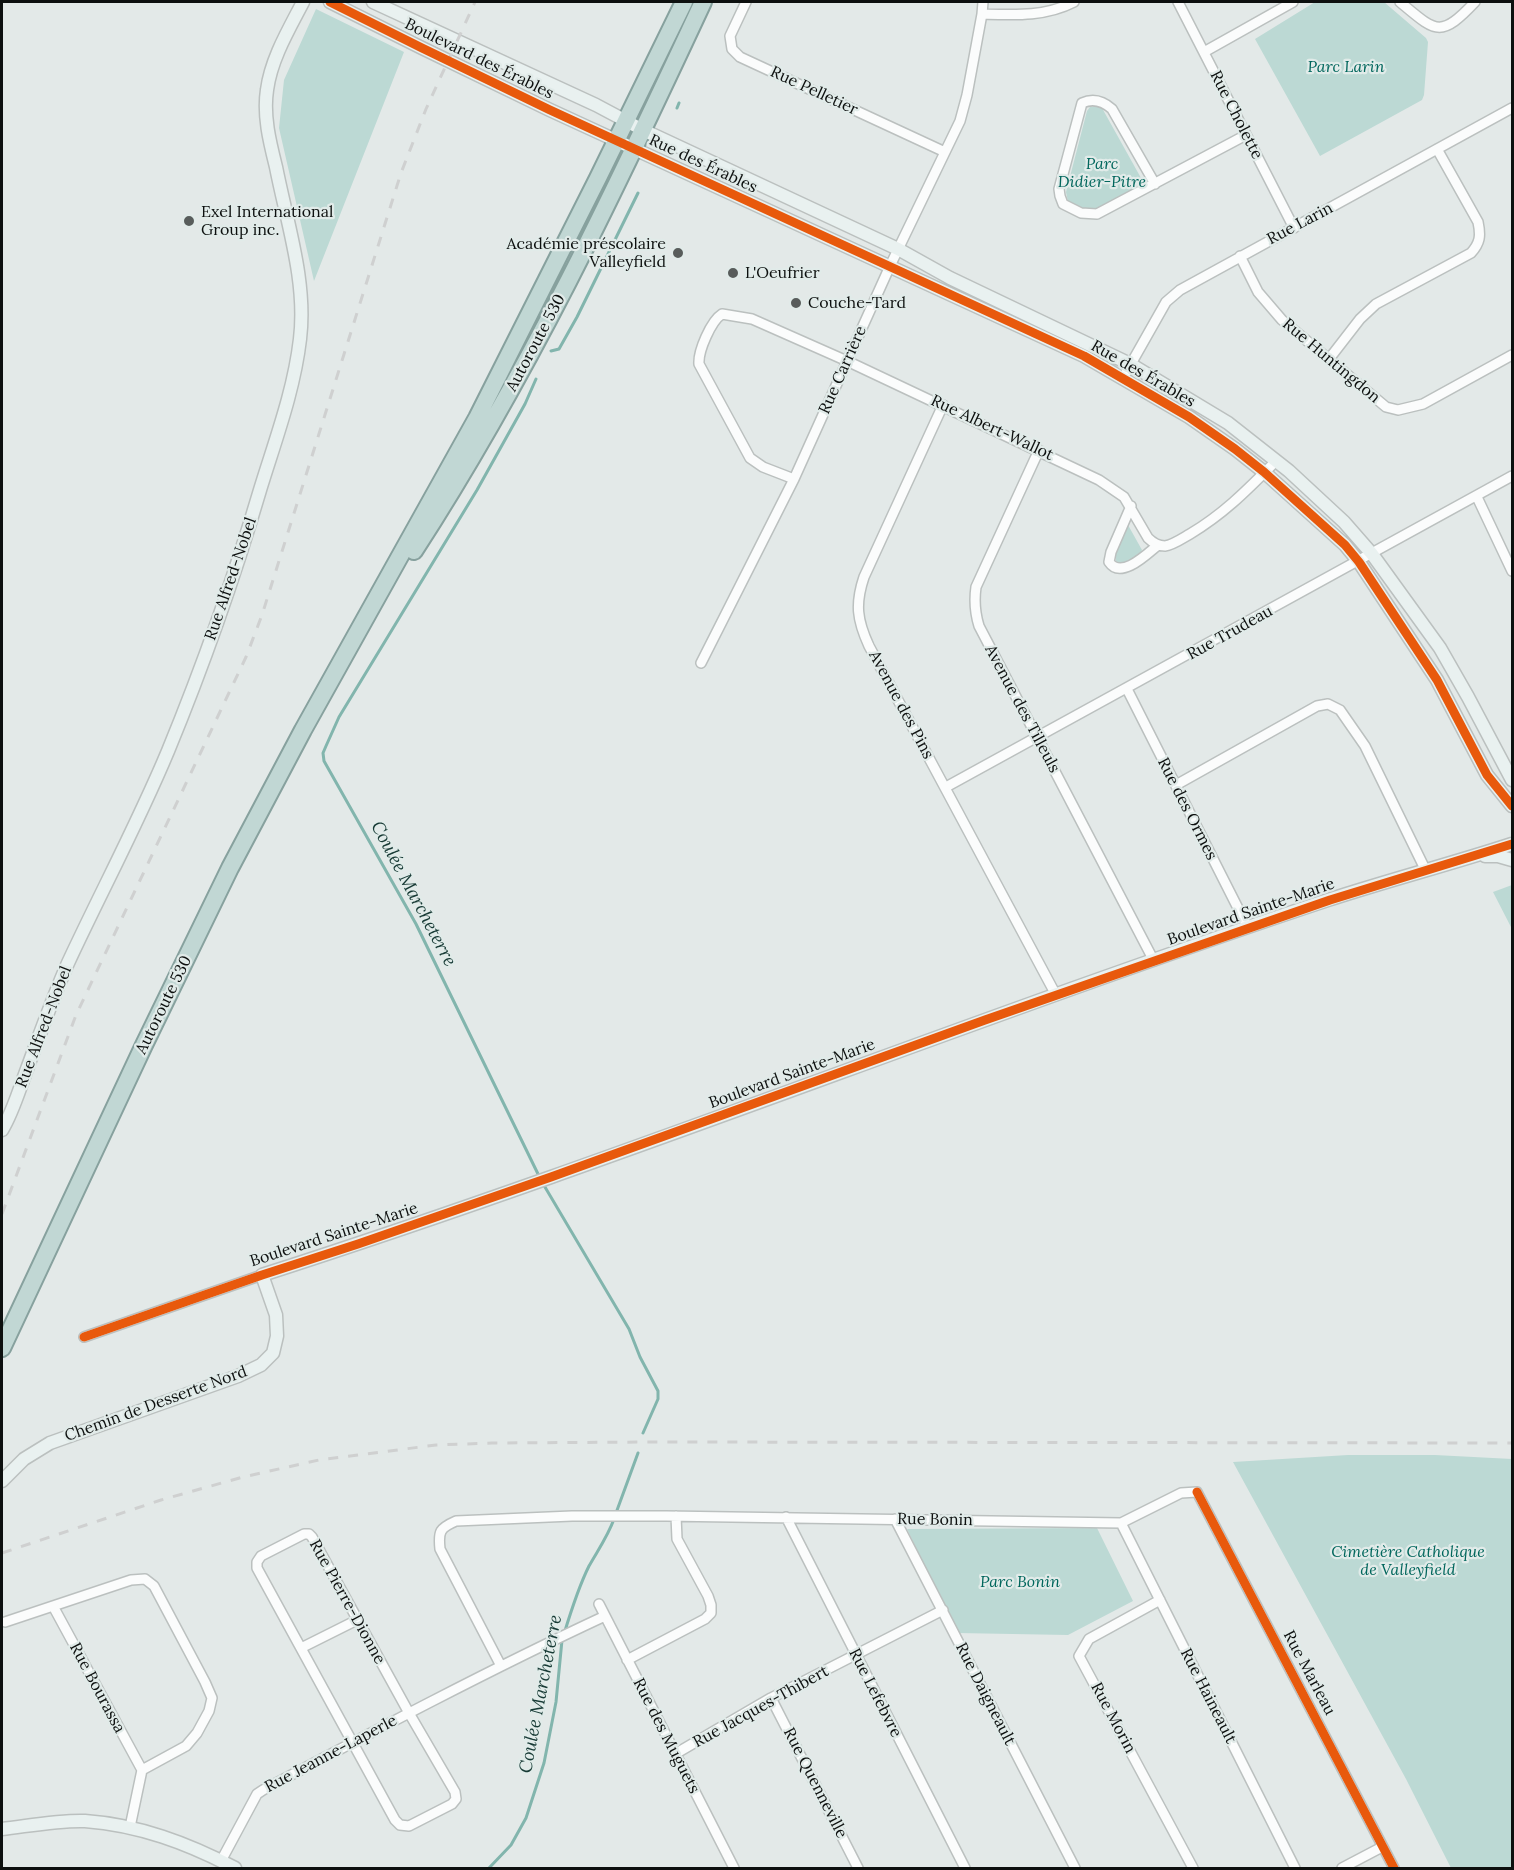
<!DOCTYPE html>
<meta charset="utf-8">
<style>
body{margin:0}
#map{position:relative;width:1514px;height:1870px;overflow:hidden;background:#e3e9e8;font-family:Lora,serif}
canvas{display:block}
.frame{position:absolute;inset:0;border:3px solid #0d100f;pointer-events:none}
</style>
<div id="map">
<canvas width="1514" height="1870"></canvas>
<div class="frame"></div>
</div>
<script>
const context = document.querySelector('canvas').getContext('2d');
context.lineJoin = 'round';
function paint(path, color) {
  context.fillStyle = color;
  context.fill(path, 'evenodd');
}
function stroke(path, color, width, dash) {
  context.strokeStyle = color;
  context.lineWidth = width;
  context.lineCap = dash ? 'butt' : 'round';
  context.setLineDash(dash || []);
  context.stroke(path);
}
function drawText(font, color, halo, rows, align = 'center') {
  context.font = font + ' Lora,serif';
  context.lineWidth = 4.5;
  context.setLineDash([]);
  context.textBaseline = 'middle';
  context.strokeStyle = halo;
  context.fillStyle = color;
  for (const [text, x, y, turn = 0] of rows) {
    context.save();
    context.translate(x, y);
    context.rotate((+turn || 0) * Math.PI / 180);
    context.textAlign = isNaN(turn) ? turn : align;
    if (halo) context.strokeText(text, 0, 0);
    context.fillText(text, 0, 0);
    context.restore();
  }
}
paint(new Path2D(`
 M1315 2H1384L1426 38 1428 42 1424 95 1422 100 1320 156 1255 39Z
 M316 9 404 52 314 281 279 128 284 80Z
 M1098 106 1102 108 1141 178V183L1139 186C1115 200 1095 220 1068 202L1066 192 1087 111 1090 107Z
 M1128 525 1142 550C1138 559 1126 567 1116 561L1115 553 1126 526Z
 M1512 885V929L1493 892Z
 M1348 1455H1435L1512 1459V1868H1451L1406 1779 1233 1462Z
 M1097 1528 1133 1601 1068 1635 957 1633 907 1529Z`), '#bcd9d4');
stroke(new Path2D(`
 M677 108 679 103
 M551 351 559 349 577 317 638 193
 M536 379 525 404 477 490 339 717 326 746 323 753 324 761 416 924 539 1176
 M542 1182 629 1329 640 1357 658 1391V1399L643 1433
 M616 1513 638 1453
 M564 1634C571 1611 578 1588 589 1566 598 1550 608 1536 614 1519
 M489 1868 511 1845 526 1818 544 1763 556 1702 562 1640`), '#82b5ad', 3);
const street = new Path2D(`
 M746 2 730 36 732 49 740 57 945 152
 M1178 2 1294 228
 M1400 2C1436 32 1440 39 1475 2
 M982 14C1014 15 1045 17 1074 2
 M1204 52 1293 2
 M1155 184 1112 109C1103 101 1093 98 1082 103L1059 189 1060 196 1063 204 1081 213 1097 214 1246 135
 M1240 256 1258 292 1282 320 1386 407 1398 410 1423 404 1512 355
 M1329 359 1360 319 1376 304 1471 253C1480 243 1481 236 1478 222L1437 149
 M1123 378 1166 302 1180 290 1512 108
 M943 405 864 577C855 604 857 620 869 646L1056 995
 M1039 450 976 587C974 601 975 613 979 626L1154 961
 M794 479 763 467 750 458 699 364C698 351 711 321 722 314L752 319 847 361 1099 480 1124 497 1148 538C1153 543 1158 546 1165 546 1173 545 1183 538 1190 534 1225 513 1248 489 1276 461
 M1477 497 1512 571
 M1131 506 1111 552 1109 562C1121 580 1147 554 1158 545
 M701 663 794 479 890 266 960 121 967 95 982 14 983 2
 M1127 689 1248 928
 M1176 785 1317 706 1328 704 1340 710 1365 746 1426 871
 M946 787 1512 476
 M84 1337 262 1275
 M786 1517 965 1868
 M895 1519 1075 1868
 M1121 1523 1295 1868
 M304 1534H309L312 1537 409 1713 455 1792 456 1799 452 1804 409 1826 400 1825 395 1820 257 1568V1562L261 1556Z
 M1160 1600 1089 1639 1079 1656 1193 1868
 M599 1604 734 1868
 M53 1606 142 1770
 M5 1622 131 1580 145 1579 154 1586 205 1682 212 1698 209 1711 197 1733 186 1746 142 1770
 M301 1648 357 1620
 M627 1660 705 1619 711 1613V1605L708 1596 677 1539 676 1516
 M501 1666 440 1549C438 1531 440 1528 456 1521L572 1516H666L1121 1523 1181 1493 1197 1492 1394 1868
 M771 1698 858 1868
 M675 1754 771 1698 943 1610
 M130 1827 142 1770
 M221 1861 257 1794 263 1790C376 1730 489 1670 605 1616
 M1342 1868 1382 1847`);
const secondary = new Path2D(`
 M330 2 422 48 550 110 1084 356 1189 417 1235 449 1264 472 1345 545 1359 562 1437 680 1487 775 1512 806
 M373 2 596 105 643 130 898 249 950 278 1130 364 1228 423 1289 471 1344 522 1372 554 1440 648 1468 697 1512 780
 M1485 856H1498L1512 860
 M2 1130C13 1112 19 1090 27 1069 40 1034 53 997 68 963 101 892 138 823 168 751 203 666 234 578 260 490 275 441 294 391 300 339 307 282 287 223 276 167 270 143 263 116 267 90 271 59 289 29 303 2
 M2 1481 24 1459 50 1443 238 1376 261 1365 273 1353 277 1336 276 1315 262 1275C620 1160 971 1019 1328 900 1389 880 1451 864 1512 844
 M2 1829C28 1826 59 1820 85 1821 139 1825 187 1843 235 1868`);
const highway = new Path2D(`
 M414 551C527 377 616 189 703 2
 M2 1348 144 1045 230 868 303 730 477 418 598 178 684 2`);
stroke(street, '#bbc0bf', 12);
stroke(secondary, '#bbc0bf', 15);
stroke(highway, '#87a19e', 20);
stroke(street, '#fbfcfc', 9);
stroke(secondary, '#e9f1f0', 12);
stroke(highway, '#c1d7d4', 16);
stroke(new Path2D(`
 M2 1214 76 1015 246 657 262 615 401 173 426 109 475 2
 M2 1553 161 1500 243 1477 319 1460 436 1445 492 1443 656 1442 1512 1443`), '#cfd0d0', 3, [10, 10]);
stroke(new Path2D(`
 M330 2 422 48 550 110 1084 356 1189 417 1235 449 1264 472 1345 545 1359 562 1437 680 1487 775 1512 806
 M84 1337 262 1275 358 1244 551 1177 985 1020 1330 900 1512 844
 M1197 1492 1394 1868`), '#e8590c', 9);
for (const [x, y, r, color] of [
 [189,221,6,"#585c5b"],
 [678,253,6,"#585c5b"],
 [733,273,6,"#585c5b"],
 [796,303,6,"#585c5b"]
]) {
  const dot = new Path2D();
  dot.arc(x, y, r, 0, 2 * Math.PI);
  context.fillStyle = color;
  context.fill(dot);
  stroke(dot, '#e1ebe9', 2);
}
drawText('16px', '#0d100f', '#e1ebe9', [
 ["Boulevard des Érables",479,59,26],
 ["Rue Pelletier",814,91,25],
 ["Rue Cholette",1236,115,63],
 ["Rue des Érables",703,164,25],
 ["Rue Larin",1300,224,-28],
 ["Autoroute 530",536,343,-62],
 ["Rue Huntingdon",1331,361,40],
 ["Rue Carrière",843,370,-66],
 ["Rue des Érables",1143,374,30],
 ["Rue Albert-Wallot",992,428,25],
 ["Rue Alfred-Nobel",231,579,-71],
 ["Rue Trudeau",1230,633,-29],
 ["Avenue des Pins",901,705,62],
 ["Avenue des Tilleuls",1022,709,62],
 ["Rue des Ormes",1187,809,63],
 ["Boulevard Sainte-Marie",1251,912,-19],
 ["Autoroute 530",164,1005,-64],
 ["Rue Alfred-Nobel",44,1027,-69],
 ["Boulevard Sainte-Marie",792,1074,-20],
 ["Boulevard Sainte-Marie",334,1235,-18],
 ["Chemin de Desserte Nord",156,1404,-20],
 ["Rue Bonin",935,1520,1],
 ["Rue Pierre-Dionne",347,1602,61],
 ["Rue Marleau",1309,1673,62],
 ["Rue Bourassa",97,1688,62],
 ["Rue Lefebvre",875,1693,63],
 ["Rue Daigneault",985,1694,63],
 ["Rue Haineault",1208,1696,63],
 ["Rue Jacques-Thibert",761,1707,-29],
 ["Rue Morin",1113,1718,62],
 ["Rue des Muguets",666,1736,63],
 ["Rue Jeanne-Laperle",331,1754,-28],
 ["Rue Quenneville",815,1783,63]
]);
drawText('italic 16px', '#00665c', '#e1ebe9', [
 ["Parc Larin",1346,67],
 ["Parc",1102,164],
 ["Didier-Pitre",1102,182],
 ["Cimetière Catholique",1408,1552],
 ["de Valleyfield",1408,1570],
 ["Parc Bonin",1020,1582]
]);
drawText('16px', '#0d100f', '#e1ebe9', [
 ["Exel International",201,212],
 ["Group inc.",201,230],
 ["Académie préscolaire",666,244,"right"],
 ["Valleyfield",666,262,"right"],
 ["L'Oeufrier",745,273],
 ["Couche-Tard",808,303]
], 'left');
drawText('italic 18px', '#173a35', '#e1ebe9', [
 ["Coulée Marcheterre",413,894,62],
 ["Coulée Marcheterre",541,1694,-79]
]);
</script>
